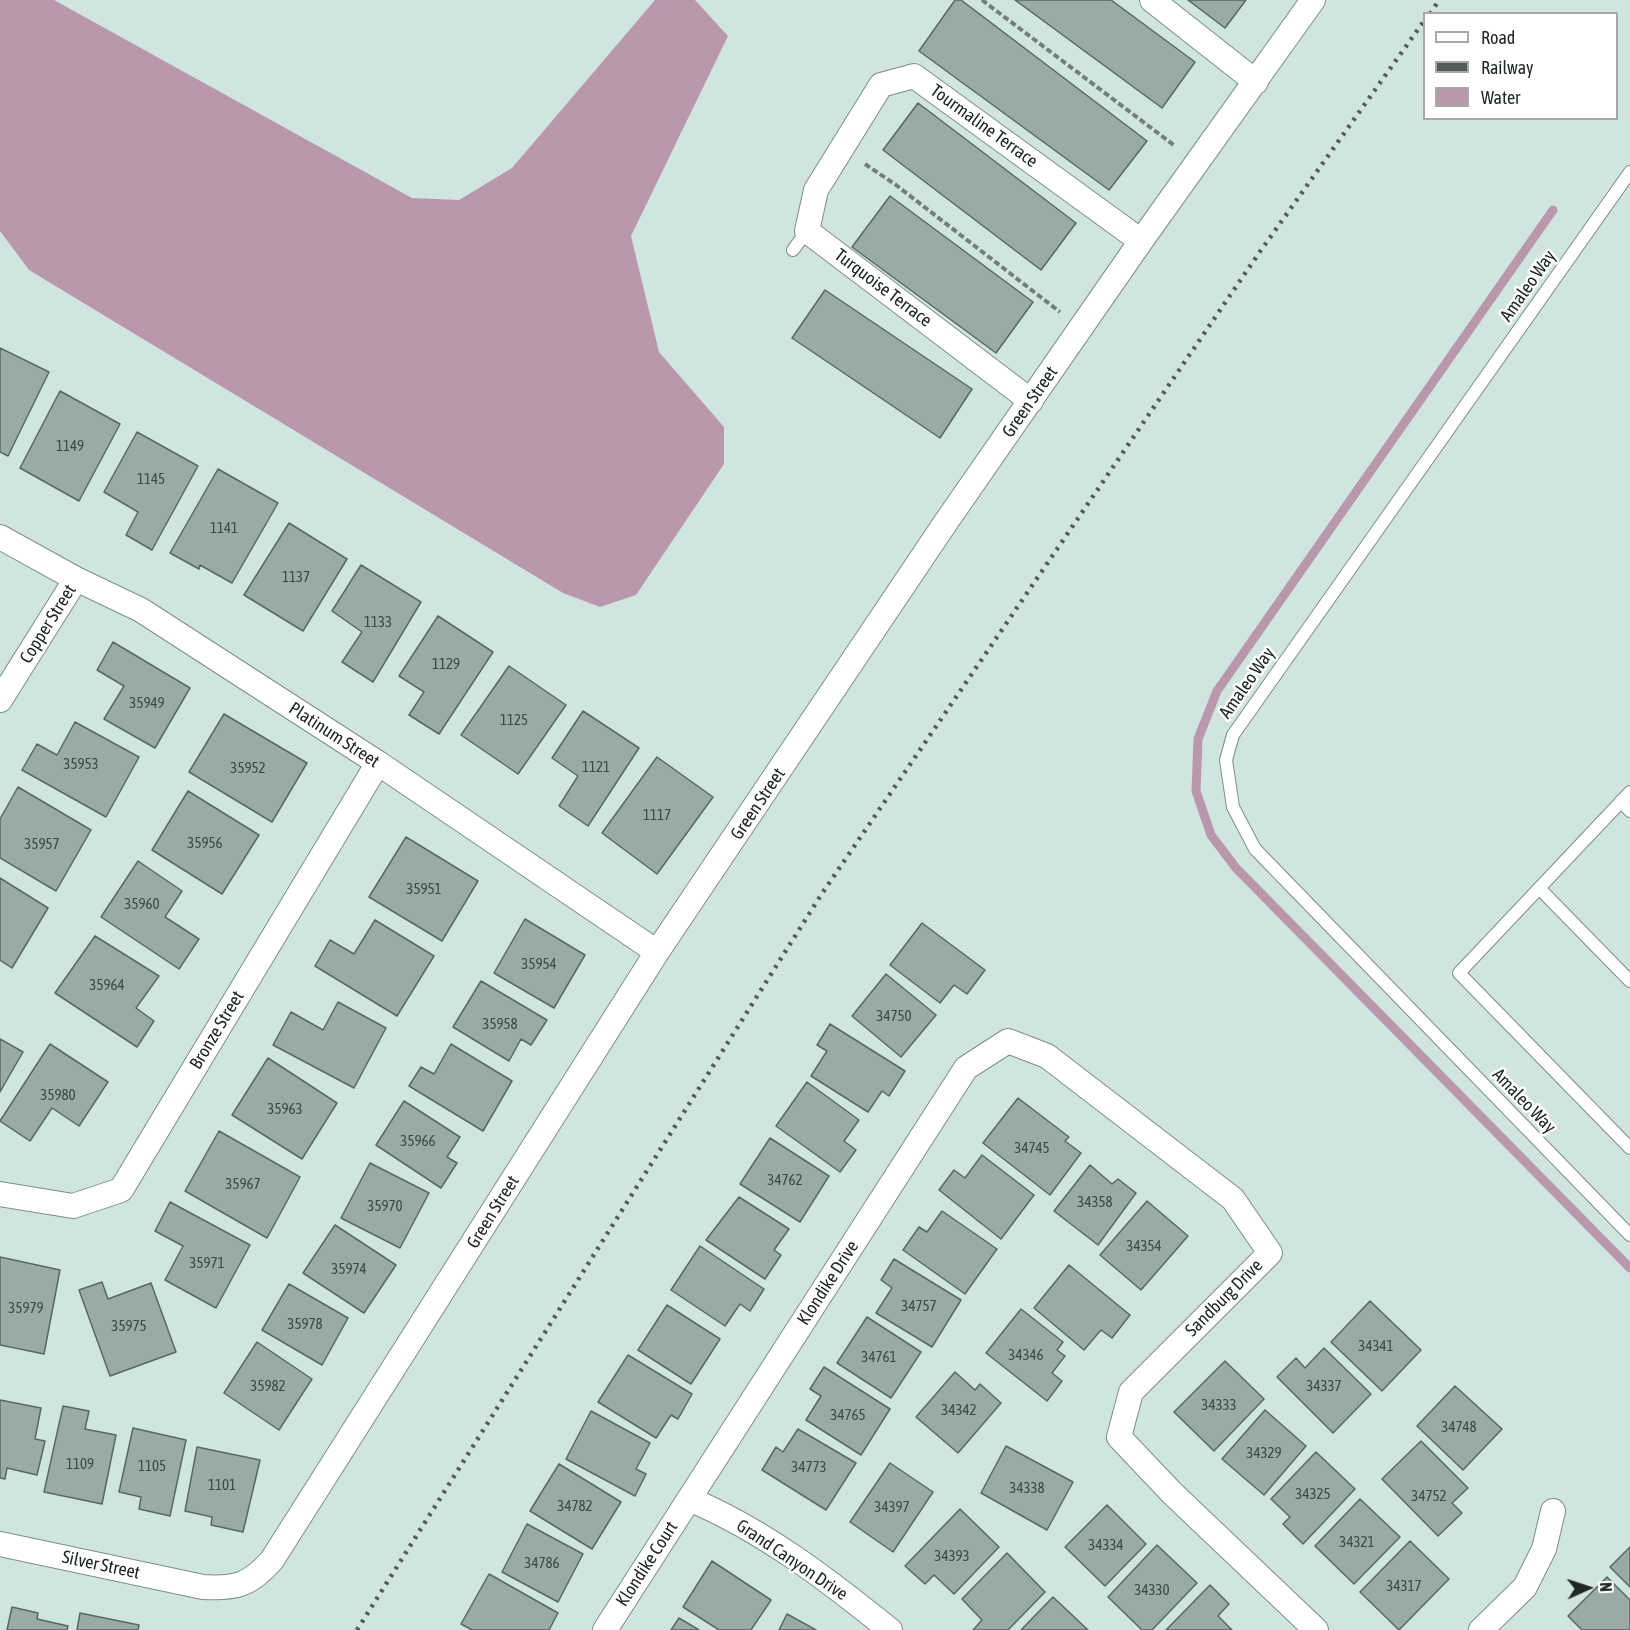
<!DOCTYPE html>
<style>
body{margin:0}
#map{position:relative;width:1630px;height:1630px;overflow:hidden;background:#d1e5e0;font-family:"Asap Condensed",sans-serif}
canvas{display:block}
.legend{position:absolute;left:1423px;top:12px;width:195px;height:108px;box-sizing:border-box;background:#fff;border:2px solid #a6a9a8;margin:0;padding:8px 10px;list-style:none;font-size:18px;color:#202826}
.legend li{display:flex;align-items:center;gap:12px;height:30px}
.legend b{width:30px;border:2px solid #a6a9a8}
.north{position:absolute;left:1558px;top:1558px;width:60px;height:60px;-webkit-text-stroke:4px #fff;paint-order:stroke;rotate:87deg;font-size:16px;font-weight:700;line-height:24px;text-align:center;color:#202826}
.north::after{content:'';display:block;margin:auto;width:21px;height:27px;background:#202826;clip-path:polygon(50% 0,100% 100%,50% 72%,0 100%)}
</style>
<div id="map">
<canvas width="1630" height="1630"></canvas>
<ul class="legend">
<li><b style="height:8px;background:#fff"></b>Road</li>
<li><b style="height:8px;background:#525d5a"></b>Railway</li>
<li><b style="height:16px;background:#b998ae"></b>Water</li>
</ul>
<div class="north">N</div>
</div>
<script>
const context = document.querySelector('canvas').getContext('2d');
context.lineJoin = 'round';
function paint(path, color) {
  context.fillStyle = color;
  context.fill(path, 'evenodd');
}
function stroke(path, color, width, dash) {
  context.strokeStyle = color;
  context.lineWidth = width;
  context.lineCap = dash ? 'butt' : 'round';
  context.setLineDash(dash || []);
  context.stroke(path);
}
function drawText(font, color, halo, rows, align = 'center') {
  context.font = font + ' "Asap Condensed",sans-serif';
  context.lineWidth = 5;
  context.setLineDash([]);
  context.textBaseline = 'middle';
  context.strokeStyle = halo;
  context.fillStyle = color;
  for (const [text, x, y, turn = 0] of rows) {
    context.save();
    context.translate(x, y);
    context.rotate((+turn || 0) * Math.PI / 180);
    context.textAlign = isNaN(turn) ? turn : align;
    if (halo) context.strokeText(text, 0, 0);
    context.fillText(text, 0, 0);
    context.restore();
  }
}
paint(new Path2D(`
 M0 0H54L412 198 459 200 512 168 655 0H695L728 36 631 236 659 352 724 427V464L636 595 600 607 563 593 29 270 0 231Z`), '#b998ae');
stroke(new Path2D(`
 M1553 210 1217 691 1198 739 1196 791 1211 835 1236 868 1630 1268`), '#b998ae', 9);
const building = new Path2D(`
 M955 0H961L1147 141 1109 190 919 51Z
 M1015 0H1111L1195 62 1162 108Z
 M1188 0H1246L1225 28Z
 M918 103 1076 223 1041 270 883 150Z
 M890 196 1033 302 996 353 852 247Z
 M825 290 972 389 940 438 792 338Z
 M0 348 49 372 8 456 0 452Z
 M60 391 120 424 79 501 20 468Z
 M137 432 198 466 152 550 126 535 138 512 104 492Z
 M218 469 278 503 232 583 200 565 199 569 170 553Z
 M289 523 347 559 303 631 244 595Z
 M361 565 421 602 373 682 342 662 362 632 332 611Z
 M438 616 493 652 439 734 409 715 424 692 399 676Z
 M113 642 190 688 155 748 104 719 124 686 97 670Z
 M509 666 566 705 518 774 461 735Z
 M583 711 639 748 588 826 559 806 578 776 552 758Z
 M224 714 307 763 272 822 189 772Z
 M75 722 139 757 106 817 22 770 37 744 57 755Z
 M657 757 713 797 657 874 602 833Z
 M18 787 91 830 56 891 0 858V819Z
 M188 791 259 835 222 894 152 850Z
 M406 837 478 881 442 941 369 897Z
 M138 861 182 891 165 917 199 939 179 969 101 917Z
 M0 878 48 908 12 968 0 960Z
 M525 919 585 955 554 1008 494 973Z
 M375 920 434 956 397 1016 315 966 330 940 354 954Z
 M922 923 985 970 967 994 954 985 940 1003 890 965Z
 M95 936 159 976 136 1008 154 1021 137 1047 55 993Z
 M886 974 936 1015 901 1057 852 1016Z
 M481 981 547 1020 531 1045 521 1039 509 1061 453 1027Z
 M338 1002 386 1028 354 1088 273 1045 291 1012 323 1030Z
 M830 1024 905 1071 889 1096 882 1091 868 1112 811 1076 827 1051 817 1045Z
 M0 1039 23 1052 0 1092Z
 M50 1044 108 1082 79 1126 52 1108 30 1141 0 1121Z
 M451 1044 512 1081 483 1131 409 1086 421 1067 434 1074Z
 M268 1058 337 1103 302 1159 232 1115Z
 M807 1082 859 1120 844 1141 856 1150 840 1172 776 1126Z
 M1018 1098 1069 1137 1065 1141 1081 1153 1050 1195 983 1143Z
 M404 1101 460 1137 447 1157 457 1163 441 1188 376 1145Z
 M219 1131 300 1177 267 1238 185 1191Z
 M770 1138 829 1176 800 1222 740 1184Z
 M982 1155 1034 1195 1001 1239 939 1190 954 1170 965 1178Z
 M370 1163 429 1193 400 1248 341 1218Z
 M1090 1165 1112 1184 1118 1179 1136 1193 1098 1245 1054 1211Z
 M739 1197 789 1229 774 1250 781 1255 765 1279 706 1240Z
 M1147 1201 1188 1236 1141 1290 1100 1255Z
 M170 1202 250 1245 216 1308 165 1280 183 1246 155 1231Z
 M942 1211 997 1249 965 1294 903 1250 919 1227 927 1232Z
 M335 1225 396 1265 364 1313 303 1273Z
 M700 1246 764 1289 750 1311 740 1304 725 1326 671 1290Z
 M0 1257 60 1270 44 1354 0 1345Z
 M894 1259 961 1300 932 1347 876 1313 892 1288 881 1280Z
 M1069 1265 1130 1315 1112 1338 1101 1330 1084 1350 1034 1308Z
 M102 1282 108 1299 151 1283 176 1352 110 1376 79 1290Z
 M289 1284 348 1318 322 1365 262 1330Z
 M1370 1301 1421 1350 1382 1391 1331 1342Z
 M667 1305 720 1339 691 1384 638 1350Z
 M1021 1309 1063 1342 1057 1350 1065 1356 1052 1373 1062 1381 1047 1401 986 1353Z
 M867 1317 921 1352 891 1398 837 1363Z
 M257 1342 312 1379 279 1430 224 1393Z
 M1324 1348 1371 1394 1333 1433 1277 1377 1296 1358 1305 1368Z
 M628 1355 692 1394 678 1419 671 1415 656 1438 598 1402Z
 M1225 1361 1264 1399 1214 1451 1174 1412Z
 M824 1367 890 1409 861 1455 806 1420 821 1396 810 1389Z
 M955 1372 975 1390 980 1384 1001 1403 958 1453 916 1417Z
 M1455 1386 1502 1429 1463 1470 1417 1426Z
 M0 1400 41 1408 35 1439 45 1441 37 1475 7 1468 5 1479 0 1478Z
 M63 1406 89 1411 85 1429 116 1435 102 1504 44 1492Z
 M1265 1410 1306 1446 1264 1495 1222 1459Z
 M591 1411 650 1443 636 1469 646 1474 635 1496 566 1459Z
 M133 1428 186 1440 170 1516 139 1509 141 1497 119 1492Z
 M798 1429 856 1463 826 1510 762 1470 776 1447 783 1452Z
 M1421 1441 1468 1488 1452 1503 1462 1513 1438 1536 1382 1479Z
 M1006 1446 1073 1482 1047 1530 981 1493Z
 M197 1447 260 1460 243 1532 211 1525 212 1517 185 1511Z
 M1316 1452 1355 1489 1303 1544 1283 1524 1290 1517 1271 1499Z
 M890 1463 933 1492 893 1552 850 1522Z
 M559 1464 621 1502 592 1549 530 1511Z
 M1360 1499 1400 1537 1354 1584 1315 1546Z
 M1107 1505 1146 1544 1105 1586 1065 1547Z
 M960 1509 999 1547 954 1594 934 1575 925 1584 905 1566Z
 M527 1524 583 1554 558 1602 502 1572Z
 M1410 1541 1449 1579 1399 1630 1360 1592Z
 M1157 1545 1197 1583 1152 1630H1142L1108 1597Z
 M1630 1547V1587L1610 1567Z
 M1007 1553 1045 1592 1008 1630H973L982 1620 962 1599Z
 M712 1561 771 1600 751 1630H719L683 1607Z
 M489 1574 558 1613 549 1630H472L461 1624Z
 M1607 1577 1630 1600V1630H1582L1568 1616Z
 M1210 1585 1229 1604 1218 1616 1232 1630H1166Z
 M1053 1597 1088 1630H1021Z
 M12 1607 38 1613 37 1619 68 1626 67 1630H7Z
 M80 1613 139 1625 138 1630H77Z
 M787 1614 816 1630H779Z
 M679 1618 699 1630H671Z`);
paint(building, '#98aba6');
stroke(building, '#576965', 1.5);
const service = new Path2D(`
 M1630 172 1233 735 1226 760 1233 807 1255 849 1630 1235
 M793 250 807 231
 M1630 792 1459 973 1630 1148
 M1621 801 1630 811
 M1539 888 1630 981`);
const minor = new Path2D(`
 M1152 0 1256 82
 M1031 401 807 231 816 190 881 85 914 76 1141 241
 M0 537 76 579 141 610 378 763 657 952
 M0 700 76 579
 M0 1194 73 1206 121 1190 378 763
 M689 1499C763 1530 828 1580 890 1630
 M0 1544 203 1587C236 1589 250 1585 272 1560L657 952 946 522 1141 241 1313 0
 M605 1630 966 1068 1008 1041 1047 1056 1233 1199 1270 1253 1131 1392 1119 1437 1172 1493 1316 1630
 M1481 1630 1525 1587 1544 1549 1553 1511`);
stroke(service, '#7c8e8a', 14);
stroke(minor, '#7c8e8a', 26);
stroke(new Path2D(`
 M982 0 1175 146
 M865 164 896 185 1060 312`), '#72807d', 4, [6, 3]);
stroke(service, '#fff', 12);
stroke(minor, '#fff', 24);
stroke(new Path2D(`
 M1430 14 1439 0
 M357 1630 821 895 1259 253 1424 21`), '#525d5a', 4.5, [3, 6]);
drawText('15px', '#3e4946', null, [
 ["1149",70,446],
 ["1145",151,479],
 ["1141",224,528],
 ["1137",296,577],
 ["1133",378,622],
 ["1129",446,664],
 ["35949",147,703],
 ["1125",514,720],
 ["35953",81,764],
 ["1121",596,767],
 ["35952",248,768],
 ["1117",657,815],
 ["35956",205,843],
 ["35957",42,844],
 ["35951",424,889],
 ["35960",142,904],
 ["35954",539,964],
 ["35964",107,985],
 ["34750",894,1016],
 ["35958",500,1024],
 ["35980",58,1095],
 ["35963",285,1109],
 ["35966",418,1141],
 ["34745",1032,1148],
 ["34762",785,1180],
 ["35967",243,1184],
 ["34358",1095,1202],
 ["35970",385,1206],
 ["34354",1144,1246],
 ["35971",207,1263],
 ["35974",349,1269],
 ["34757",919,1306],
 ["35979",26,1308],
 ["35978",305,1324],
 ["35975",129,1326],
 ["34341",1376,1346],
 ["34346",1026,1355],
 ["34761",879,1357],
 ["35982",268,1386],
 ["34337",1324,1386],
 ["34333",1219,1405],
 ["34342",959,1410],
 ["34765",848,1415],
 ["34748",1459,1427],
 ["34329",1264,1453],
 ["1109",80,1464],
 ["1105",152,1466],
 ["34773",809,1467],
 ["1101",222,1485],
 ["34338",1027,1488],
 ["34325",1313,1494],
 ["34752",1429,1496],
 ["34782",575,1506],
 ["34397",892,1507],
 ["34321",1357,1542],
 ["34334",1106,1545],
 ["34393",952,1556],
 ["34786",542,1563],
 ["34317",1404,1586],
 ["34330",1152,1590]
]);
drawText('18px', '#202826', '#fff', [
 ["Tourmaline Terrace",984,126,36],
 ["Amaleo Way",1528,286,-55],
 ["Turquoise Terrace",883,288,37],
 ["Green Street",1030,402,-55],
 ["Copper Street",48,624,-58],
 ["Amaleo Way",1247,683,-55],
 ["Platinum Street",334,735,33],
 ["Green Street",758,804,-56],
 ["Bronze Street",217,1030,-59],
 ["Amaleo Way",1524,1101,46],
 ["Green Street",493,1212,-58],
 ["Klondike Drive",828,1283,-57],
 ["Sandburg Drive",1224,1298,-45],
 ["Grand Canyon Drive",792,1560,34],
 ["Klondike Court",647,1564,-57],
 ["Silver Street",101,1565,12]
]);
</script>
